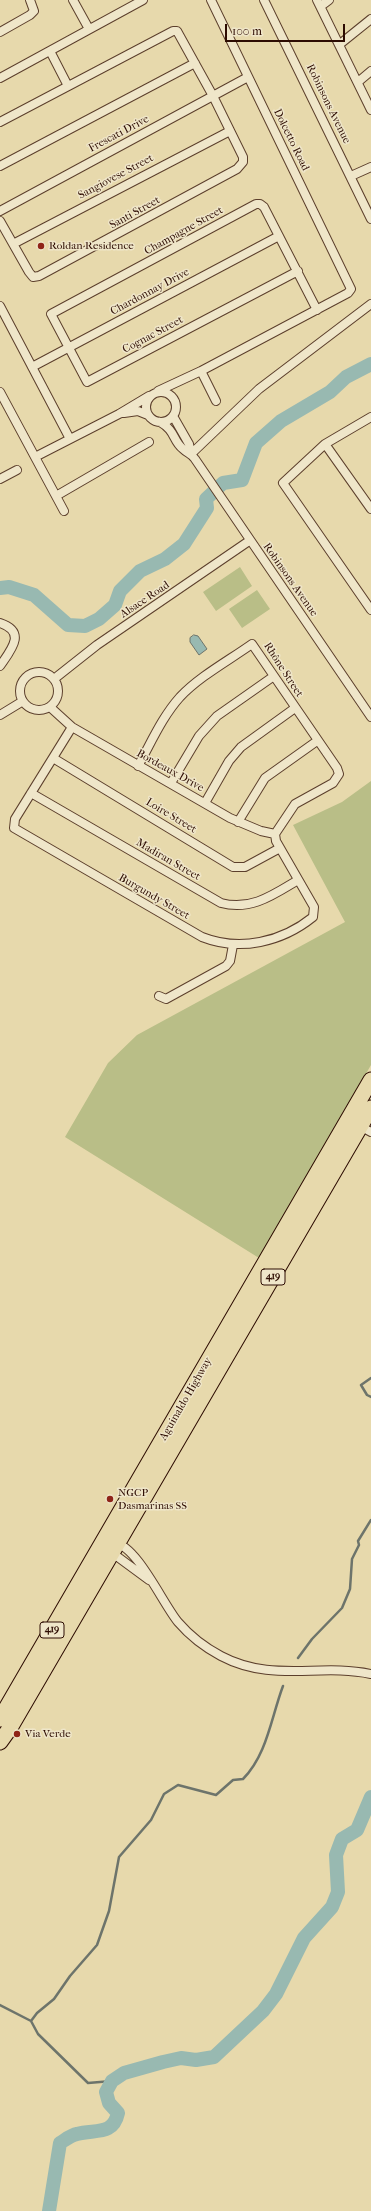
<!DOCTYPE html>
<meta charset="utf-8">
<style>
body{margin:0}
#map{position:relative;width:371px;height:2211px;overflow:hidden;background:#e7d9ac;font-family:"IM FELL French Canon",serif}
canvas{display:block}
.scale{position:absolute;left:225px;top:24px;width:120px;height:18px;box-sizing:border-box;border:2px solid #2d0c02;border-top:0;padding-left:5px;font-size:12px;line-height:14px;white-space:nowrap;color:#2d0c02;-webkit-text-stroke:3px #efe6c9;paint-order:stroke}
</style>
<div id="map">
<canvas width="371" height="2211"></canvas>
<div class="scale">100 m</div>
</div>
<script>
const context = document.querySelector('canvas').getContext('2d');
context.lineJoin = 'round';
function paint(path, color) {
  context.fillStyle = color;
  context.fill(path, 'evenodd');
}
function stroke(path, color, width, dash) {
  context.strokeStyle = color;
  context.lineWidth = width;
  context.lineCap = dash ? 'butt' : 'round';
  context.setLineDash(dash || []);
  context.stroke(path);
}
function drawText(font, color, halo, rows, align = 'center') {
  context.font = font + ' "IM FELL French Canon",serif';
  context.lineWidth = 3;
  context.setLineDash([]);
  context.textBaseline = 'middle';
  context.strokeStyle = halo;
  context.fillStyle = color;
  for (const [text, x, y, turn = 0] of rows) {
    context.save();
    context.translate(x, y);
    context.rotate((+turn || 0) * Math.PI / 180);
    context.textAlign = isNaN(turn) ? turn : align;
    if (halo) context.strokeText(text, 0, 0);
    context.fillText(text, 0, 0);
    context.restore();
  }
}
paint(new Path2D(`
 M240 567 252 586 216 611 203 592Z
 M257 590 270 609 242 628 229 609Z
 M371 781V1065L259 1258 65 1137 108 1063 137 1035 345 922 293 825 342 802Z`), '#b9be87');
const water = new Path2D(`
 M194 635 198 636 207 649 199 655 190 642V638Z`);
paint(water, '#98b9b1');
stroke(water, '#6d746b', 1);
stroke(new Path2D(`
 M371 1378 361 1385 367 1395 371 1397
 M298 1658 312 1639 342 1608 350 1589 352 1559 359 1545 358 1541 371 1520
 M0 2005 31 2021
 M31 2021 37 2013 54 1999 70 1976 97 1945 109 1911 119 1857 151 1820 164 1794 178 1785 216 1795 233 1780 243 1779C267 1755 271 1718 283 1686
 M31 2021 38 2034 88 2083 112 2081`), '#6d746b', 2.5);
stroke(new Path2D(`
 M0 588 9 587 34 595 68 625 85 626 99 619 115 605 120 591 140 571 165 559 184 544 207 508 206 499 223 483 242 480 256 443 281 421 330 392 346 377 371 364
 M49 2211 60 2143C65 2140 71 2135 77 2134 95 2129 113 2136 118 2113L109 2103 106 2092 112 2081 124 2073 163 2062 181 2058 196 2060 214 2057 263 2011 276 1994 304 1938 332 1907 338 1892 336 1855 342 1839 357 1830 371 1797`), '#98b9b1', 14);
const street = new Path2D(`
 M73 0 89 29
 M264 0 371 219
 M317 0 371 110
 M321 6 329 0
 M0 32 30 15 34 11 30 0
 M340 44 371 19
 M50 51 68 86
 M0 78 143 0
 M358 82 371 71
 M0 122 173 31H177L213 96 243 157V162L237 169 39 276 33 277 29 272 0 221
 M0 166 195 63
 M351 176 371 167
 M0 211 248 77
 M13 244 230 131
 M298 271 87 382 51 314 256 204H260L264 207 317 310
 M0 306 70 439
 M32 367 279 236
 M201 371 216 401
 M158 391 201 371 348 293 351 289 211 0
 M146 407a15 15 0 1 1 30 0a15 15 0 1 1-30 0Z
 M0 392 64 511
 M124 413 138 411 148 415
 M173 416 189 444 191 454
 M371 417 325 444 283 483 371 610
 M160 422C176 431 172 440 183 449 187 453 192 454 195 459L371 717
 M325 444 371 509
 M191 454 259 389 371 304
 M35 457 119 414 149 396
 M0 479 17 470
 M56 496 149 442
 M0 623C27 632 11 650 0 666
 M20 691a19 19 0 1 1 38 0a19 19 0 1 1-38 0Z
 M54 679 97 645 249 541
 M50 707 72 727 230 818 261 831 275 834
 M0 715 23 701
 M72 727 15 819 14 828 202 937C240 952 282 942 313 917L314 907 276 841 275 834
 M53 758 233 867H245L280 848
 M138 766C151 743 162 717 180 697 200 676 228 661 252 644L337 768 339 774 333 783 295 804 275 834
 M171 783 199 736 217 716 274 676
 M31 793 221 903C251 911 273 895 298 880
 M205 803 229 761 241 747 295 708
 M238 822 265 778 317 741
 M159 996 166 999 226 966 230 961 233 945
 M358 1125 371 1132
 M115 1543C137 1546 163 1604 178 1622 190 1636 206 1648 221 1656 272 1683 319 1663 371 1674
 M111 1552 149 1580`);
const highway = new Path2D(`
 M0 1719 371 1080
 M0 1742 10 1728 371 1108`);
stroke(street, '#5c3f2c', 10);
stroke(highway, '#2d0c02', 17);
stroke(street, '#efe6c9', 8);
stroke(highway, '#e7d9ac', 15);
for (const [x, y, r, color] of [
 [41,246,4,"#8f2418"],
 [110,1499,4,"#8f2418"],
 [17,1734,4,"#8f2418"]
]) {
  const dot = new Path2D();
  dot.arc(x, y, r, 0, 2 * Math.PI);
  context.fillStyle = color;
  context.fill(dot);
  stroke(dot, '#efe6c9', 1.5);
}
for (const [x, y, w] of [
 [273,1277,24],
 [52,1630,24]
]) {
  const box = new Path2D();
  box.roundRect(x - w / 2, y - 8, w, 16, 3);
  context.fillStyle = '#efe6c9';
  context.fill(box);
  stroke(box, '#2d0c02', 1);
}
drawText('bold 10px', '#2d0c02', null, [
 ["419",273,1277],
 ["419",52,1630]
]);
drawText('11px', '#2d0c02', '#efe6c9', [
 ["Robinsons Avenue",328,104,64],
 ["Frescati Drive",119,134,-28],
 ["Dolcetto Road",291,140,64],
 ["Sangiovese Street",116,177,-28],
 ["Santi Street",135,213,-29],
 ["Champagne Street",184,231,-29],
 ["Chardonnay Drive",150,292,-28],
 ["Cognac Street",153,335,-28],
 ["Robinsons Avenue",290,580,55],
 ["Alsace Road",145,600,-34],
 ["Rhône Street",283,670,57],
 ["Bordeaux Drive",170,771,29],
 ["Loire Street",171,816,31],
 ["Madiran Street",168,860,30],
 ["Burgundy Street",154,897,30],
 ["Aguinaldo Highway",186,1399,-60]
]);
drawText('11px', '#2d0c02', '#efe6c9', [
 ["Roldan Residence",49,246],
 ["NGCP",118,1493],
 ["Dasmarinas SS",118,1506],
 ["Via Verde",25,1734]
], 'left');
</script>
